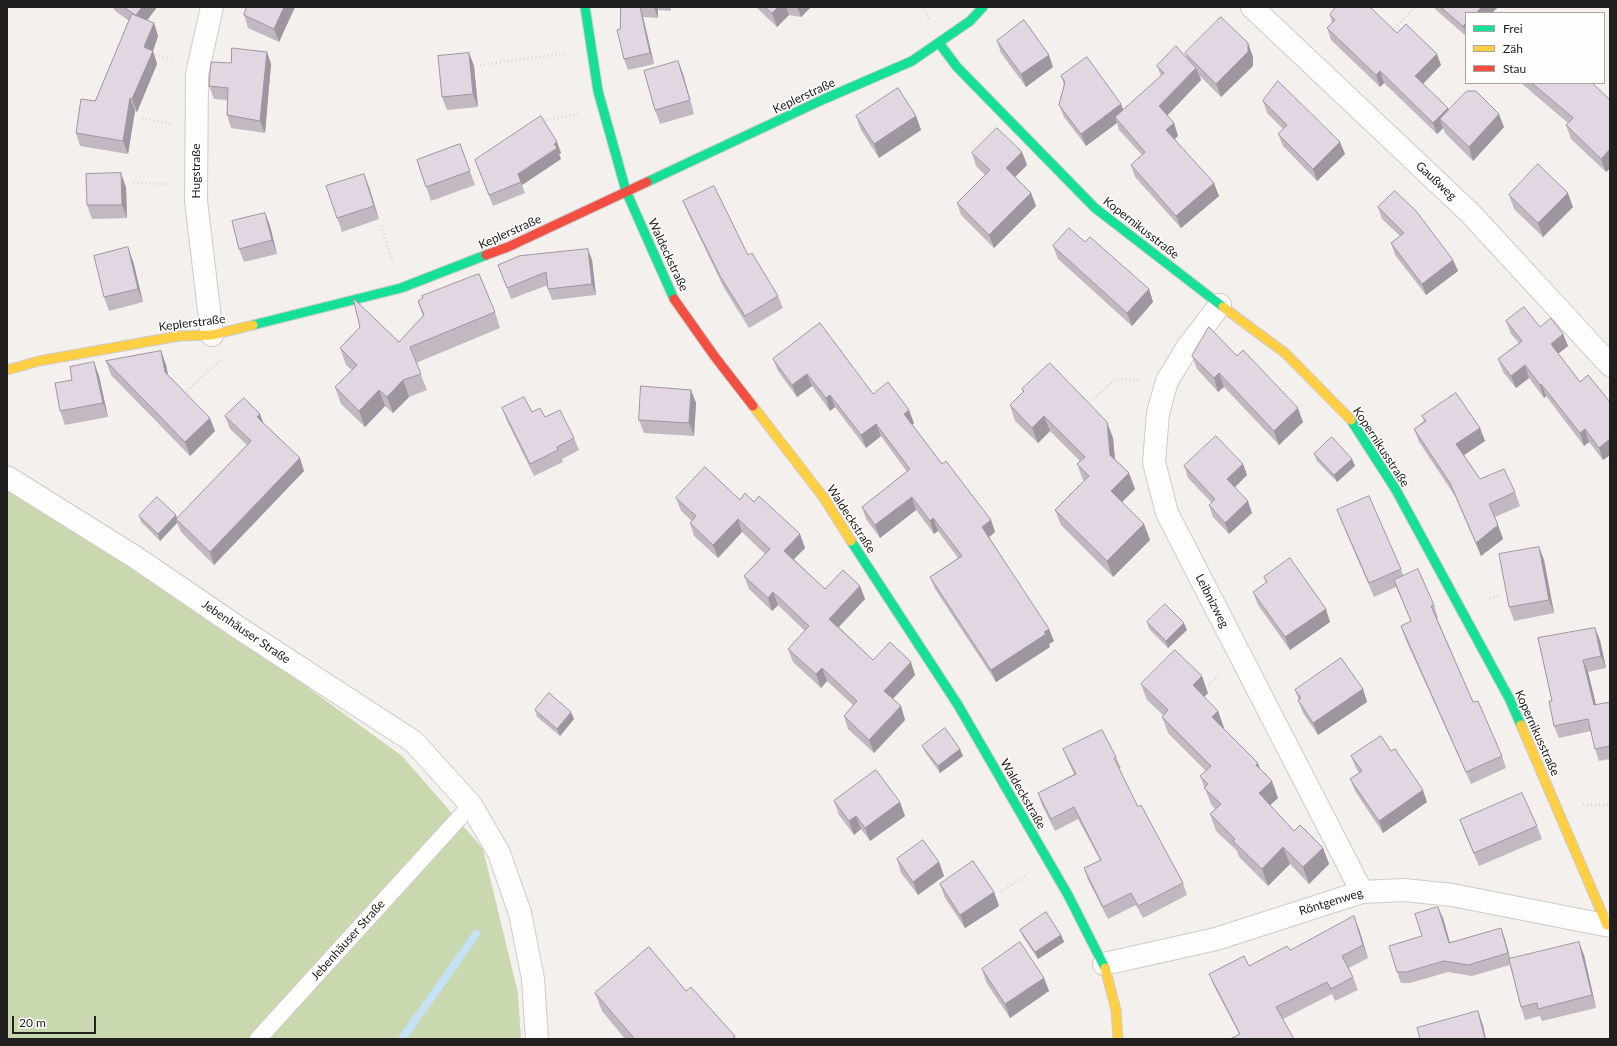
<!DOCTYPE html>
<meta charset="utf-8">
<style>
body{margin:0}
#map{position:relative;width:1617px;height:1046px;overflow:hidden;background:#f3f0ee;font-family:Lato,sans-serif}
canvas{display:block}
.frame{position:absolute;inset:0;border:8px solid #22201f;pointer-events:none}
.legend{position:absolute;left:1465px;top:12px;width:140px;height:72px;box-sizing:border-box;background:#fffefd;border:1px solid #a7a5a4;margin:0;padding:5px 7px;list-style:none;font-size:12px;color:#22201f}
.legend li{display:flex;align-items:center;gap:8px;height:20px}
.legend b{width:20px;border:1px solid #a7a5a4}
.scale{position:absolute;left:12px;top:1016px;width:84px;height:18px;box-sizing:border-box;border:2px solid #22201f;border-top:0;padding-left:5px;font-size:12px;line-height:14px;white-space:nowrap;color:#22201f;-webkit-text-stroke:3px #fffefd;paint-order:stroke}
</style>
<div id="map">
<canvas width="1617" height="1046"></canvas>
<div class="frame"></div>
<ul class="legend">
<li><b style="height:5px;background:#16e098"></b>Frei</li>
<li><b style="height:5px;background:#ffcf43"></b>Zäh</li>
<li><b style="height:5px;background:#f24e42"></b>Stau</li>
</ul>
<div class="scale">20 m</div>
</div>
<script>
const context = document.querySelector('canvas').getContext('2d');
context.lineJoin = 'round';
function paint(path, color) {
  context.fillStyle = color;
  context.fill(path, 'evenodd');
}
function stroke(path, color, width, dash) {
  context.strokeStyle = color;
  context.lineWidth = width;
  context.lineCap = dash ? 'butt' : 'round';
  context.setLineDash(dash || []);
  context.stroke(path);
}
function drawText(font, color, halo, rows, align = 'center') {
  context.font = font + ' Lato,sans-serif';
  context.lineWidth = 3;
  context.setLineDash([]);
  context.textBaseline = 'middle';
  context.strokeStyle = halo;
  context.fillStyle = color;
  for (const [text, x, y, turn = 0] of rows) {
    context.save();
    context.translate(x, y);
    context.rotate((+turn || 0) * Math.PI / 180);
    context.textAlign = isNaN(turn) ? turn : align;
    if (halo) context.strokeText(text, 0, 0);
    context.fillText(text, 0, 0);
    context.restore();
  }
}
paint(new Path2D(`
 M7 489 215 620 402 756 483 849 518 993 521 1039H7Z`), '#cad8af');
stroke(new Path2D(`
 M402 1039 476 934`), '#c4e1f6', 8);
const lane = new Path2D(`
 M258 1039 471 805`);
const street = new Path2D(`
 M1252 7 1471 214 1610 365
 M1220 305 1187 348 1167 381 1158 413 1154 462 1167 513 1362 892
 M212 335 196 201 197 74 212 7
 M7 477 135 557 239 628 414 742 471 805 499 853 520 913 533 979 537 1039
 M1104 964 1216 939 1362 892 1404 890 1452 895 1610 926`);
const fast = new Path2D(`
 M585 7 598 91 626 191 674 299
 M939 43 957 67 1095 208 1223 307
 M647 182 822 100 912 61 970 21 983 7
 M253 325 401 288 486 255
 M1351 420 1396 490 1509 698 1521 725
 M851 541 958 705 1068 895 1105 968`);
const slow = new Path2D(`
 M1223 307 1285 353 1351 420
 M7 370 39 361 179 336 212 335 253 325
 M753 406 824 498 851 541
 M1521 725 1607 925
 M1105 968 1116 1010 1118 1039`);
const jam = new Path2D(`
 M486 255 508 247 647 182
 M674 299 715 357 753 406`);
stroke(lane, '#cecbca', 18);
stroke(street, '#cecbca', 24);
stroke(fast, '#cecbca', 11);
stroke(slow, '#cecbca', 11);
stroke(jam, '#cecbca', 11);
stroke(new Path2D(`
 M924 7 929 19
 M1392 31 1415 7
 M155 55 174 60
 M480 65 567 53
 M142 118 171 124
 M542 121 579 114
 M133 183 170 184
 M381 226 393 263
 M187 391 220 360
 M1090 402 1116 379 1141 380
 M1486 600 1500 595
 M1209 685 1221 674
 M1583 805H1610
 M1001 892 1027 874`), '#d7d6d6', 2.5, [1, 3]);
stroke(lane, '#fdfdfc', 16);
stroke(street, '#fdfdfc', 22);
stroke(fast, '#16e098', 9);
stroke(slow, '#ffcf43', 9);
stroke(jam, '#f24e42', 9);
paint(new Path2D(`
 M113 7H157L147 20 154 23 158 36 153 51 157 64 137 112 135 111 128 154 80 146 76 133 95 101 129 21 114 10Z
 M247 7H295L279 42 248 28 244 15Z
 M621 7H671V11L658 10V18L643 17 654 64 628 70 624 59 620 29Z
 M757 7H811L801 17 789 15 777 27 757 8Z
 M1434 7H1498L1492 13H1466V36L1436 10Z
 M1330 15 1397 33 1441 65 1423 84 1448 108 1449 110 1504 127 1473 161 1445 133 1443 128 1437 134 1384 83 1380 87 1331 40 1327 28 1332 22Z
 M997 41 1053 67 1026 87 1001 53Z
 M1248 43 1253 57V66L1221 97 1200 76 1201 80 1167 115 1174 123 1178 136 1175 139 1219 196 1181 228 1135 177 1131 165 1142 155 1119 130 1117 123 1086 146 1064 117 1059 105 1064 85 1061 76 1124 110 1161 76 1157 66 1187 57 1185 53Z
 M267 52 271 64 265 133 231 128 227 115V100L214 99 209 86 231 63Z
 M469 53 474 66 478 107 447 110 442 97Z
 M678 61 683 74 694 114 660 124 655 110Z
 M1521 83H1592L1610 100V168L1606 172 1571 139 1566 125 1568 123Z
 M1263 101 1345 154 1317 181 1283 146 1278 134 1283 129 1267 113Z
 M856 116H916L921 130 879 158 861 130Z
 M557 142 561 153 559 154 561 159 522 185 525 193 493 206 475 160Z
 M460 144 475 185 431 201 417 160Z
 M1022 152 1027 165 1015 177 1031 193 1036 206 994 248 961 215 957 203 985 175 976 166 972 153Z
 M326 186 369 187 379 219 342 232Z
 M126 187 127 218 92 219 87 205Z
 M1509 195 1573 207 1543 237 1514 209Z
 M683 201 748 255 778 296 783 308 749 328 724 288 688 213Z
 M1378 207 1453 260 1458 271 1426 295 1395 255 1391 243 1400 236 1382 219Z
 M265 213 270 226 277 254 244 262 239 249Z
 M1085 242 1149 289 1153 302 1132 326 1058 259 1053 246Z
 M592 260 596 295 552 300 548 289V285L511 299 498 265Z
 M133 261 143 302 109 311 104 297Z
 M418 301 495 312 500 328 416 363 427 390 409 397 393 413 385 406 365 427 341 404 335 387 352 370 346 365 340 348 399 342 423 316Z
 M1506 321 1540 327 1563 334 1568 346 1558 354 1580 382 1610 402V455L1603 460 1589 442 1584 446 1546 396 1544 398 1529 378 1516 388 1503 372 1498 359 1519 343 1511 334Z
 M161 351 166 365 168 375 215 431 190 456 111 375 106 361Z
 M1192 356H1237L1303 422 1279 445 1224 387 1218 392 1197 369Z
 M773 359 873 394 914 423 912 425 942 464 991 520 995 532 989 537 1054 641 1049 644 1050 647 996 682 935 589 930 577 958 558 938 531 934 534 916 510 880 538 866 519 862 507 907 472 881 436 866 448 835 407 830 411 812 386 797 397 778 371Z
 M99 376 108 417 65 425 60 411Z
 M1022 389 1113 438 1115 459 1129 473 1135 489 1122 502 1144 524 1150 540 1113 577 1061 525 1055 510 1084 481 1083 480 1077 464 1080 461 1050 431 1038 443 1015 421 1010 405 1023 392Z
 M691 390 696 403 694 436 644 433 639 420Z
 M502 408 532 412 545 417 574 438 579 450 562 459 563 462 534 476 507 421Z
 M225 416 263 423 304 471 214 565 181 532 177 523 160 541 141 522 139 516 177 519 247 445 230 429Z
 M1422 416 1480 428 1485 441 1464 455 1480 479 1515 492 1520 506 1495 517 1503 539 1481 556 1455 496 1419 442 1414 429 1424 421Z
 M1314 454 1352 459 1355 466 1337 482 1317 461Z
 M1243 464 1247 475 1235 487 1252 513 1229 534 1213 517 1209 505 1212 503 1188 478 1184 466Z
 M676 498 740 500 754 502 800 534 805 548 794 559 825 589 860 586 865 599 839 627 873 660 915 675 893 699 901 706 905 720 874 753 848 729 844 716 853 705 827 681 821 688 793 662 788 649 805 631 778 605 772 611 749 589 744 576 765 554 742 532 718 558 694 536 690 523 692 521 681 511Z
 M1337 510 1401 569 1403 576 1434 605 1438 618H1437L1473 702 1502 756 1506 768 1471 784 1405 638 1401 626 1411 621 1396 587 1374 597 1342 523Z
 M1539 547 1544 560 1554 613 1514 621 1509 607Z
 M1264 577 1330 622 1290 650 1258 605 1253 592 1266 583Z
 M1147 622 1187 630 1168 648 1149 629Z
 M1538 638 1600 640 1606 668 1588 672 1596 705 1610 702V759L1599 761 1595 749 1591 731 1559 738 1554 726 1552 701Z
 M1141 684 1208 693 1204 697 1218 711 1224 728 1223 729 1260 769 1278 798 1270 805 1294 831 1323 848 1329 864 1309 884 1290 864 1268 886 1239 857 1237 851 1216 831 1210 814 1215 809 1211 804 1200 776 1206 771 1168 733 1162 717 1163 715 1147 700Z
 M1363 689 1367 702 1318 735 1303 713 1298 700H1299L1295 690Z
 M535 710 574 719 560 736 537 717Z
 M922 746 963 756 940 773 925 752Z
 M1063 749 1116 757 1121 768 1119 769 1138 807 1183 883 1187 895 1143 918 1136 905 1108 919 1088 880 1084 868 1100 860 1078 819 1055 831 1042 805 1038 793 1074 774 1068 761Z
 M1351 756 1427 802 1383 833 1355 791 1350 779 1359 773 1356 768Z
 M834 801 905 816 870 841 861 829 854 835 839 815Z
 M1460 820 1537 826 1542 839 1479 866 1465 834Z
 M897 859 939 862 944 876 918 895 901 873Z
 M940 884 994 892 999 906 965 928 945 898Z
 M1443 918 1450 943 1501 928 1510 959 1584 955 1596 1008 1542 1021 1540 1016 1525 1020 1521 1007 1510 965 1472 976 1448 972 1410 983H1401L1397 972 1422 936Z
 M1359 929 1368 958 1349 968 1353 977 1358 990 1335 1001 1332 994 1283 1019 1239 1034 1214 986 1209 974 1249 966 1290 950Z
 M1020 930 1061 935 1064 942 1038 959 1023 937Z
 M982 969 1044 978 1049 991 1010 1018 986 982Z
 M595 993 735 1036 736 1039H625L602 1011Z`), '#c2b8c2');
paint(new Path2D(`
 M142 7H157L141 29 136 15Z
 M284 7H295L279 42 274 29Z
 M640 7 643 17 654 64 650 53Z
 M654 7H657L658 10V18Z
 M778 7H786L789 15 777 27 772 13Z
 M797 7H811L801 17Z
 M1482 7H1498L1492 13H1476Z
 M154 23 158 36 153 51 157 64 137 112 132 99 144 47Z
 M1466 23V33L1463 26Z
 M1248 43 1253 57V66L1221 97 1216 84Z
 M267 52 271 64 265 133 260 121Z
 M469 53 474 66 478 107 473 94Z
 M1437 54 1441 65 1419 88 1415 76Z
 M1049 55 1053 67 1026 87 1021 74Z
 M678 61 683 74 694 114 690 100Z
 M1196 68 1201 80 1164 119 1159 106Z
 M1380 71 1384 83 1380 87 1376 75Z
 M130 98 135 111 128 154 123 141Z
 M1121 104 1126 116 1115 117 1117 123 1086 146 1081 134Z
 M1448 108 1452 119H1440L1443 128 1437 134 1433 123Z
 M1499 114 1504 127 1473 161 1469 147Z
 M916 116 921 130 879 158 874 144Z
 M1174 123 1178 136 1171 142 1166 130Z
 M557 142 561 153 559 154 561 159 522 185 518 174Z
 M1340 142 1345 154 1317 181 1313 169Z
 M1610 149V168L1606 172 1601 159Z
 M1022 152 1027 165 1011 181 1006 168Z
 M121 173 126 187 127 218 122 205Z
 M364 174 369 187 379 219 374 206Z
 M1214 183 1219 196 1181 228 1176 216Z
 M1031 193 1036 206 994 248 989 235Z
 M1568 193 1573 207 1543 237 1538 223Z
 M265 213 270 226 277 254 272 240Z
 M128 247 133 261 143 302 138 289Z
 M588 249 592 260 596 295 592 284Z
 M1453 260 1458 271 1426 295 1422 284Z
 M1149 289 1153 302 1132 326 1127 313Z
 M1563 334 1568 346 1555 356 1551 344Z
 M161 351 166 365 170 385 165 372Z
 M94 362 99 376 108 417 103 403Z
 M1525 365 1529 378 1516 388 1511 376Z
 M1219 373 1224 387 1218 392 1214 378Z
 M807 374 812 386 797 397 792 385Z
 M403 380 409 397 393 413 387 397Z
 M1541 384 1546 396 1544 398 1540 385Z
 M379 390 385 406 365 427 359 411Z
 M691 390 696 403 694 436 689 423Z
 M830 395 835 407 830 411 826 398Z
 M1298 408 1303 422 1279 445 1274 431Z
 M909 410 914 423 909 427 904 414Z
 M260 414 265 427 257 417Z
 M1044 416 1050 431 1038 443 1032 428Z
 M210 418 215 431 190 456 185 442Z
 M1107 422 1113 438 1116 470 1110 455Z
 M876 424 881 436 866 448 861 435Z
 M1480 428 1485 441 1461 457 1456 444Z
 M1585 429 1589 442 1584 446 1580 433Z
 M1610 439V455L1603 460 1599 448Z
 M300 458 304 471 214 565 210 552Z
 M1352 459 1355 466 1337 482 1334 475Z
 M1243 464 1247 475 1231 491 1227 479Z
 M1129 473 1135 489 1117 507 1111 491Z
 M912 497 916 510 880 538 875 525Z
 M1248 501 1252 513 1229 534 1225 523Z
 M176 515 178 521 176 519 177 523 160 541 158 534Z
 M933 518 938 531 934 534 930 521Z
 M738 519 742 532 718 558 713 545Z
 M991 520 995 532 987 539 982 527Z
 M1144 524 1150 540 1113 577 1107 561Z
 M1498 525 1503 539 1481 556 1476 543Z
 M800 534 805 548 789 564 784 551Z
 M1539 547 1544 560 1554 613 1549 600Z
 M860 586 865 599 834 632 829 619Z
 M773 592 778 605 772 611 768 598Z
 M1326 609 1330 622 1290 650 1285 637Z
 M1184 623 1187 630 1168 648 1166 641Z
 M1595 628 1600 640 1606 668 1601 656Z
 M1049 629 1054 641 1049 644 1050 647 996 682 991 670Z
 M1583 660 1588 672 1599 717 1594 705Z
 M911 662 915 675 888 704 884 691Z
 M822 668 827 681 821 688 816 674Z
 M1202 676 1208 693 1199 702 1193 685Z
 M1363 689 1367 702 1318 735 1313 723Z
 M901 706 905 720 874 753 869 740Z
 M1218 711 1224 728 1218 734 1212 717Z
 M571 712 574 719 560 736 557 729Z
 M960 749 963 756 940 773 938 766Z
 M1258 763 1264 780 1256 765Z
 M1272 781 1278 798 1266 809 1259 793Z
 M1423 790 1427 802 1383 833 1379 821Z
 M900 802 905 816 870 841 865 828Z
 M856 816 861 829 854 835 849 821Z
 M1283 847 1290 864 1268 886 1262 869Z
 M1323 848 1329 864 1309 884 1303 867Z
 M939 862 944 876 918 895 913 882Z
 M994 892 999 906 965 928 960 915Z
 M1438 907 1443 918 1453 954 1449 943Z
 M1354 916 1359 929 1368 958 1363 945Z
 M1501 928 1505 939 1512 964 1508 953Z
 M1061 935 1064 942 1038 959 1035 952Z
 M1579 942 1584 955 1596 1008 1592 995Z
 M1044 978 1049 991 1010 1018 1005 1004Z
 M1478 1011 1483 1025 1486 1039H1485Z`), '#9e969e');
const building = new Path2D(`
 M124 7H142L136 15Z
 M247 7H284L274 29 244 15Z
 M621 7H640L650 53 624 59 617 30 620 29Z
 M765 7H778L772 13Z
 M1336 7H1370L1397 33 1406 24 1437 54 1415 76 1448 108 1433 123 1380 71 1376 75 1327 28 1335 20 1330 15Z
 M1441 7H1482L1476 13H1466V23L1463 26Z
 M132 14 154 23 144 47 153 51 132 99 130 98 123 141 76 133 81 99 95 101Z
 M1221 17 1248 43V52L1216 84 1185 53Z
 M1024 20 1049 55 1021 74 997 41Z
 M1176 46 1196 68 1159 106 1174 123 1166 130 1214 183 1176 216 1131 165 1145 152 1115 117 1164 73 1157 66Z
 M232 48 267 52 260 121 227 115 228 88 209 86 211 62 231 63Z
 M469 53 473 94 442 97 438 56Z
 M1087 57 1121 104 1081 134 1059 105 1065 82 1061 76Z
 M678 61 690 100 655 110 644 71Z
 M1278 81 1340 142 1313 169 1278 134 1287 125 1263 101Z
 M1532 83H1592L1610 100V149L1601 159 1566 125 1573 118Z
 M898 88 916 116 874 144 856 116Z
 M1467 91H1476L1499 114 1469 147 1440 119Z
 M541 116 557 142 554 144 557 148 518 174 521 182 489 195 475 160Z
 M997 128 1022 152 1006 168 1031 193 989 235 957 203 990 170 972 153Z
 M460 144 470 171 426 187 417 160Z
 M1538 164 1568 193 1538 223 1509 195Z
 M121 173 122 205H87L86 174Z
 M364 174 374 206 337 218 326 186Z
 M714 186 748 255 752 253 778 296 745 316 720 276 683 201Z
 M1395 191 1416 211 1453 260 1422 284 1391 243 1404 233 1378 207Z
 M265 213 272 240 239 249 232 221Z
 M1069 228 1085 242 1090 237 1149 289 1127 313 1053 246Z
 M128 247 138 289 104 297 94 256Z
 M588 249 592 284 548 289 546 272 507 288 498 265 519 256Z
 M479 274 495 312 410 347 421 374 403 380 387 397 379 390 359 411 335 387 357 365 340 348 360 327 353 298 399 342 424 315 418 301 423 298 422 296Z
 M1524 307 1540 327 1551 318 1563 334 1551 344 1580 382 1588 375 1610 402V439L1599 448 1585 429 1580 433 1541 384 1540 385 1525 365 1511 376 1498 359 1522 341 1506 321Z
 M820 323 873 394 888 382 909 410 904 414 942 464 946 461 991 520 982 527 1049 629 1044 632 1046 634 991 670 930 577 962 556 933 518 930 521 912 497 875 525 862 507 910 469 876 424 861 435 830 395 826 398 807 374 792 385 773 359Z
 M1209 327 1237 356 1243 350 1298 408 1274 431 1219 373 1214 378 1192 356Z
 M161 351 165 372 210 418 185 442 106 361Z
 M94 362 103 403 60 411 55 383 72 380 70 367Z
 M1050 363 1107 422 1110 455 1129 473 1111 491 1144 524 1107 561 1055 510 1089 476 1077 464 1085 457 1044 416 1032 428 1010 405 1024 391 1022 389Z
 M641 386 691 390 689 423 639 420Z
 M1456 393 1480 428 1456 444 1480 479 1504 469 1515 492 1489 504 1498 525 1476 543 1450 483 1414 429 1426 421 1422 416Z
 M524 397 532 412 540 408 545 417 560 410 574 438 557 447 558 450 530 464 502 408Z
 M244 398 260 414 257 417 300 458 210 552 176 519 251 441 225 416Z
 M1216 436 1243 464 1227 479 1248 501 1225 523 1209 505 1215 499 1184 466Z
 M1332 437 1352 459 1334 475 1314 454Z
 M705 467 740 500 745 493 754 502 759 496 800 534 784 551 825 589 843 570 860 586 829 619 873 660 890 642 911 662 884 691 901 706 869 740 844 716 857 701 822 668 816 674 788 649 809 626 773 592 768 598 744 576 770 549 738 519 713 545 690 523 696 516 676 498Z
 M1369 496 1401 569 1369 583 1337 510Z
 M157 497 176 515 158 534 139 516Z
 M1539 547 1549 600 1509 607 1499 554Z
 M1290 558 1326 609 1285 637 1253 592 1267 582 1264 577Z
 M1418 569 1434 605 1431 606 1473 702 1478 701 1502 756 1466 772 1401 626 1411 621 1394 580Z
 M1165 604 1184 623 1166 641 1147 622Z
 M1595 628 1601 656 1583 660 1594 705 1610 702V746L1595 749 1588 719 1554 726 1549 701H1552L1538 638Z
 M1175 650 1202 676 1193 685 1218 711 1212 717 1258 763 1256 765 1272 781 1259 793 1294 831 1300 825 1323 848 1303 867 1283 847 1262 869 1233 841 1235 839 1210 814 1221 804 1204 788 1208 784 1200 776 1211 766 1162 717 1168 710 1141 684Z
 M1341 658 1363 689 1313 723 1298 700 1301 698 1295 690Z
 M549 693 571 712 557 729 535 710Z
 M945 728 960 749 938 766 922 746Z
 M1102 730 1116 757 1114 758 1138 807 1141 805 1183 883 1138 906 1131 893 1103 907 1084 868 1101 860 1074 807 1051 819 1038 793 1076 774 1063 749Z
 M1381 736 1391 751 1395 749 1423 790 1379 821 1350 779 1362 771 1351 756Z
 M876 770 900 802 865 828 856 816 849 821 834 801Z
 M1522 793 1537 826 1474 853 1460 820Z
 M923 840 939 862 913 882 897 859Z
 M973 861 994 892 960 915 940 884Z
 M1438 907 1449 943 1501 928 1508 953 1468 965 1444 961 1406 972H1397L1389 946 1422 936 1415 914Z
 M1046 912 1061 935 1035 952 1020 930Z
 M1354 916 1363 945 1342 956 1353 977 1331 989 1327 982 1276 1007 1294 1039H1230L1240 1034 1209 974 1244 956 1249 966 1287 946 1290 950Z
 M1020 942 1044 978 1005 1004 982 969Z
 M1579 942 1592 995 1538 1009 1537 1003 1521 1007 1509 959Z
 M649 947 686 991 691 987 735 1036 732 1039H633L634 1038 595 993Z
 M1478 1011 1485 1039H1420L1417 1028Z`);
paint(building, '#e1d6e2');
stroke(building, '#9e969e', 1);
drawText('12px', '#22201f', '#fffefd', [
 ["Keplerstraße",804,96,-25],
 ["Hugstraße",196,171,-90],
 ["Gaußweg",1436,181,43],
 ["Kopernikusstraße",1141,228,38],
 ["Keplerstraße",510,232,-24],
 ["Waldeckstraße",668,255,65],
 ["Keplerstraße",192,323,-7],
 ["Kopernikusstraße",1381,447,57],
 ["Waldeckstraße",851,519,57],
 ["Leibnizweg",1212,601,63],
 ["Jebenhäuser Straße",246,632,34],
 ["Kopernikusstraße",1537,733,66],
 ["Waldeckstraße",1023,794,60],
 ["Röntgenweg",1331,902,-17],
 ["Jebenhäuser Straße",348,940,-48]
]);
</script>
